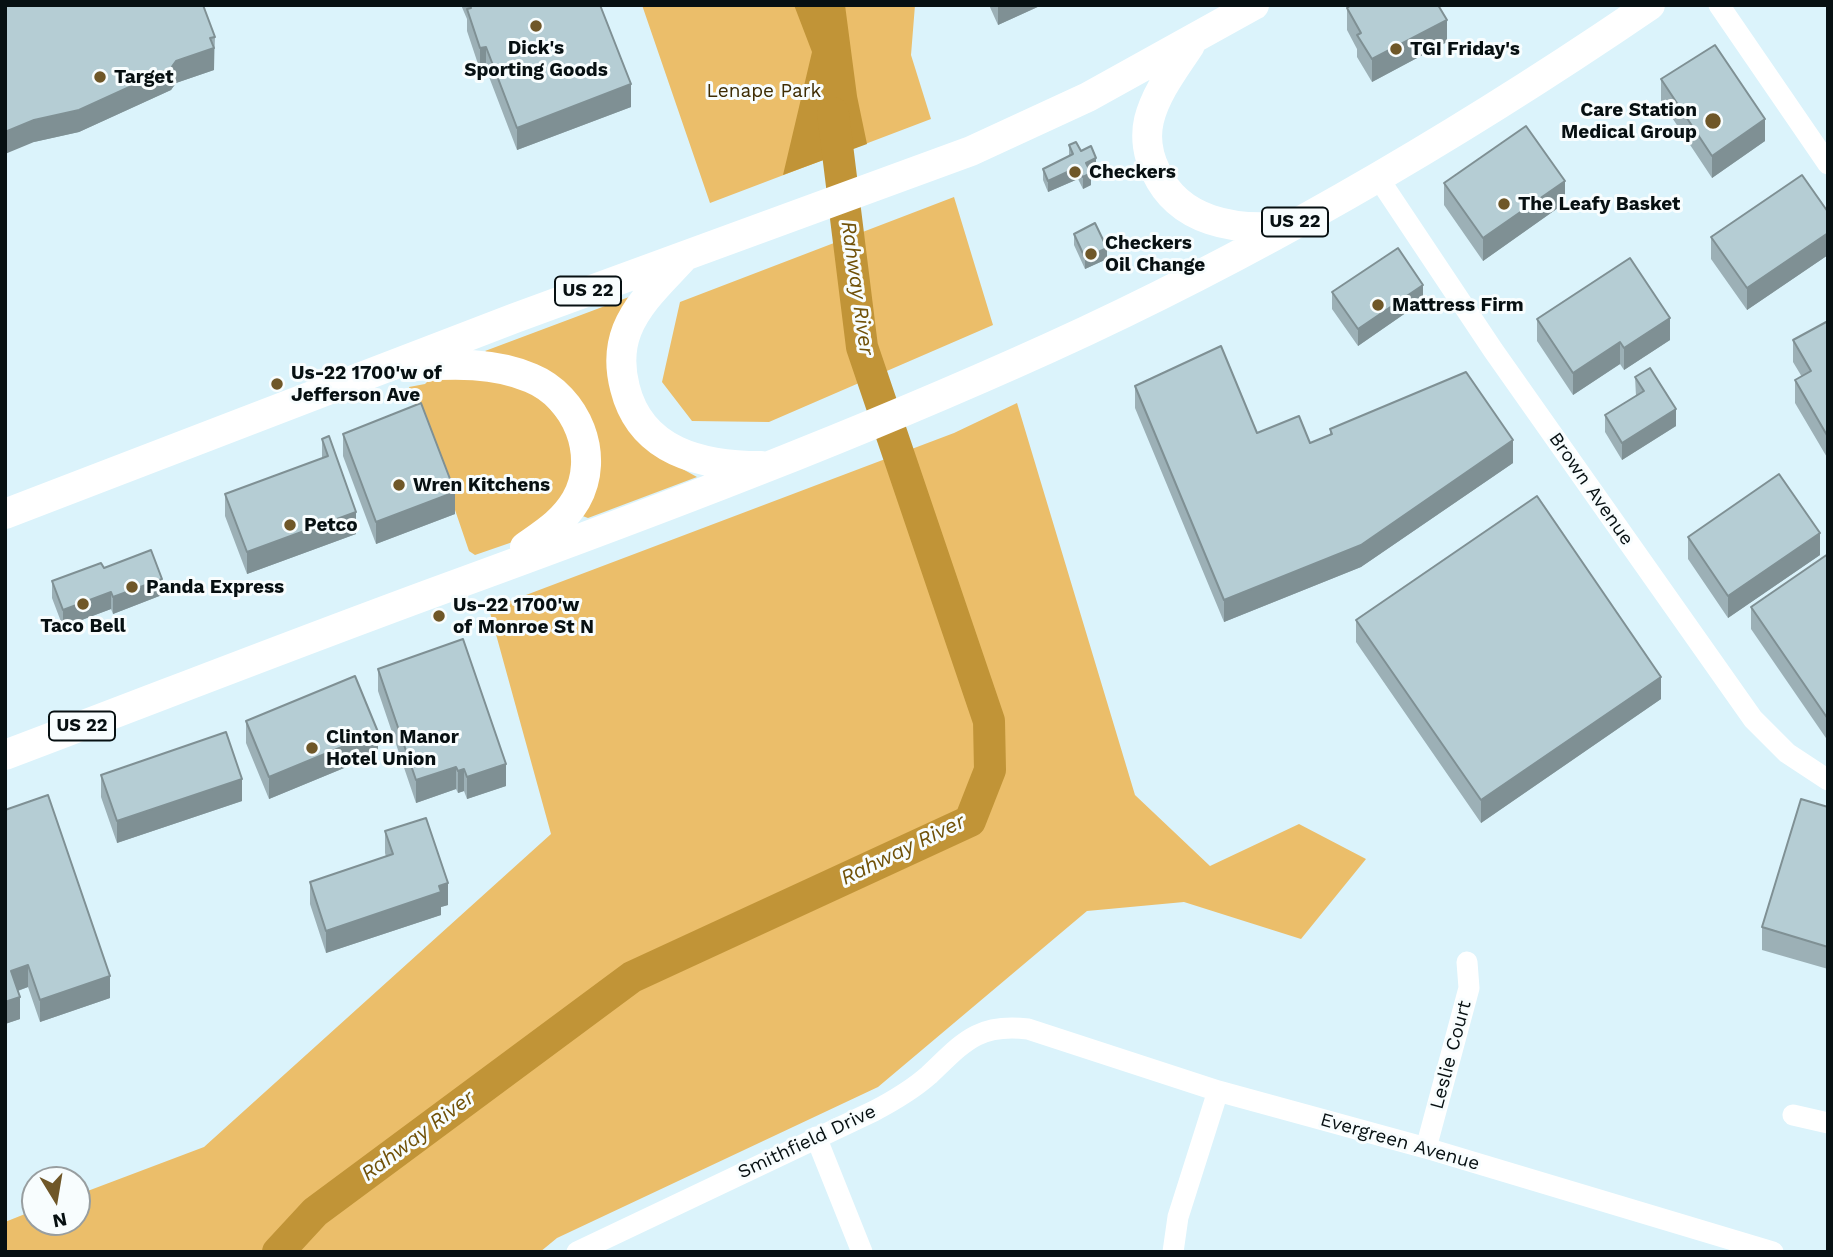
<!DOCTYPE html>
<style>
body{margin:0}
#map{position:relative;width:1833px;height:1257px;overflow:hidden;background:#dbf3fb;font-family:"Work Sans",sans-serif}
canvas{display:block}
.frame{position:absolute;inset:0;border:7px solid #071012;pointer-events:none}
.north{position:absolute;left:21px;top:1166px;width:70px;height:70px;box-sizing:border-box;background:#f8fdfe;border:2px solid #989ea0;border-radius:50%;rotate:169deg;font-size:19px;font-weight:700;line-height:28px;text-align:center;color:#071012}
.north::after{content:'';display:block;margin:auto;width:24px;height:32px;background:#6f5728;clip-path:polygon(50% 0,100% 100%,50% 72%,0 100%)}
</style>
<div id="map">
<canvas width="1833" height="1257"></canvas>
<div class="frame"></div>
<div class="north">N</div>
</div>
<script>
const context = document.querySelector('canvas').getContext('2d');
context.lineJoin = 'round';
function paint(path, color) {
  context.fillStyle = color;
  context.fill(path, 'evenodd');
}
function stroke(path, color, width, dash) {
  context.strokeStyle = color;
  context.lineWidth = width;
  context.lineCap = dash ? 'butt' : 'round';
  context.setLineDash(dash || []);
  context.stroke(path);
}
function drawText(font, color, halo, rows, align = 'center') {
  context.font = font + ' "Work Sans",sans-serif';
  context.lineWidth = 6;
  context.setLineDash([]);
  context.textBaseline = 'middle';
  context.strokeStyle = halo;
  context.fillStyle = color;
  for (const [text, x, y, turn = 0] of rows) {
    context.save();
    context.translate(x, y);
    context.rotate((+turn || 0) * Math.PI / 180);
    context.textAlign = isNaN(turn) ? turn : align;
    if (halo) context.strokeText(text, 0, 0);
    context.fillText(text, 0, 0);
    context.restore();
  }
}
paint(new Path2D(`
 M642 5H915L911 55 931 119 710 203Z
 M954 197 993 325 769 422 692 421 662 382 680 302Z
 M629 297 613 342 677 466 697 477 588 518 577 514 593 434 485 351Z
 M470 372 539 395 571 435 573 484 530 536 475 555 469 551 425 422 422 423 409 387 425 384 429 380Z
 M1017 403 1135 795 1210 866 1299 824 1366 859 1301 939 1184 902 1087 911 878 1087 557 1238 540 1252H5V1222L35 1210V1222H77V1195L204 1147 551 834 489 609 954 433Z`), '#ebbe6a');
paint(new Path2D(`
 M794 5H845L857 96 867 144 783 175 812 52Z`), '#c19437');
stroke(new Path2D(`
 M278 1252 315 1212 632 977 970 821 990 770 989 721 862 347 833 113`), '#c19437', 32);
stroke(new Path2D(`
 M1719 5 1828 164
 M1377 176 1493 350 1753 719 1787 753 1828 780
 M1793 1115 1828 1123
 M816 1137 862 1252
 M1426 1148 1469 988 1467 962
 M577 1252 874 1111C893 1101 912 1090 929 1075 963 1043 977 1023 1028 1029L1218 1091 1426 1148 1773 1252
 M1173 1252 1178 1217 1218 1091`), '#fff', 21);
stroke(new Path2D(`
 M1190 45C1175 68 1156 92 1149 120 1145 137 1148 156 1156 172 1179 222 1235 231 1285 226
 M683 258C663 280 638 302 627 330 620 348 620 369 625 388 641 452 702 466 761 466
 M414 366C454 364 494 362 531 378 577 397 601 456 576 500 563 522 545 533 525 547
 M5 514 515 318 971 151 1088 97 1254 5
 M5 755C156 698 306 639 457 584 657 511 855 436 1049 348 1258 253 1461 134 1650 5`), '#fff', 30);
paint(new Path2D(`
 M5 5 215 37 214 70 176 83 171 90 79 132 34 142Z
 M461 5H600L631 107 517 150 486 69 480 70 467 31V19Z
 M989 5H1042L998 25Z
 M1347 8 1447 42 1372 82 1357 57V49L1347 30Z
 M1661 79 1765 141 1712 178 1661 101Z
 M1069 145 1081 151 1096 169 1091 172V185L1083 189 1078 179 1048 192 1043 180V169L1069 156Z
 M1444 183 1565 203 1483 261 1444 205Z
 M1828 212V255L1747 310 1711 259V237Z
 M1074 234 1107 259 1085 269 1074 245Z
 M1332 292 1423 301 1358 346 1332 309Z
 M1537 319 1670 340 1624 370 1620 364 1573 395 1537 341Z
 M1828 321V459L1795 403V380L1802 377 1793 362V340Z
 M1635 377 1676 426 1622 460 1605 432V415L1636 396Z
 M1135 386 1257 433 1310 443 1330 435V429L1513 463 1361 567 1224 622 1135 408Z
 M343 434 455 514 376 544 343 456Z
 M322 439 356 534 247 574 225 516V494L322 458Z
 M1688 537 1820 555 1728 618 1688 559Z
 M1828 554V741L1751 629V607Z
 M52 581 162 595 113 614 111 609 63 627 52 598Z
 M1356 620 1661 699 1481 823 1356 642Z
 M378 669 506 786 467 799 464 791 458 793 456 789 416 803 378 691Z
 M246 721 378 754 269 799 246 743Z
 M101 775 242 801 117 843 101 797Z
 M48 795 110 976V998L40 1022 28 987 18 991 20 997V1019L5 1024V810Z
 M1828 807V969L1762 950V927Z
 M385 831 448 905 441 907V915L326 953 310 904V882L386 857 385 853Z`), '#9cb0b6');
paint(new Path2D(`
 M998 5H1042L998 25Z
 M1447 20V42L1372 82V59Z
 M486 47V69L480 70V48Z
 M214 48V70L176 83 171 90 79 132 34 142 5 154V132L176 61Z
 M631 84V107L517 150V128Z
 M1765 119V141L1712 178V156Z
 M1096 158V169L1086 174V163Z
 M1078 167V179L1048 192V181Z
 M1091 173V185L1083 189V177Z
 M1565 181V203L1483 261V238Z
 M1828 233V255L1747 310V288Z
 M1107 248V259L1085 269V258Z
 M1423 285V301L1358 346V329Z
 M1670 318V340L1624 370V348Z
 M1620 342V364L1573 395V373Z
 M1676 409V426L1622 460V443Z
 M1513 440V463L1361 567 1224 622V600Z
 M455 492V514L376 544V522Z
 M356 512V534L247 574V552Z
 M1820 533V555L1728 618V596Z
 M162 579V595L113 614V597Z
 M111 592V609L63 627V610Z
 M1661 677V699L1481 823V800Z
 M378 732V754L269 799V777Z
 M506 764V786L467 799V777Z
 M456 767V789L416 803V780Z
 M464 769V791L458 793V771Z
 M242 779V801L117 843V821Z
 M448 883V905L441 907V915L326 953V931Z
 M28 965V987L11 993V971Z
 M110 976V998L40 1022V1000Z
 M20 997V1019L5 1024V1002Z`), '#7f9094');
const building = new Path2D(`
 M5 5H203L215 37 210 38 214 48 176 61 171 68 79 110 34 120 5 132Z
 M470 5H600L631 84 517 128 486 47 480 48 467 9 471 8Z
 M1351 5H1438L1447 20 1372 59 1357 35 1361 33 1347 8Z
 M1715 45 1765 119 1712 156 1661 79Z
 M1526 126 1565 181 1483 238 1444 183Z
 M1076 142 1081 151 1091 146 1096 158 1086 163 1091 173 1083 177 1078 167 1048 181 1043 169 1073 154 1069 145Z
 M1802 175 1828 212V233L1747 288 1711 237Z
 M1095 223 1107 248 1085 258 1074 234Z
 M1398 248 1423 285 1358 329 1332 292Z
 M1630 258 1670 318 1624 348 1620 342 1573 373 1537 319Z
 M1828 321V437L1795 380 1811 371 1793 340Z
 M1221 346 1257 433 1299 416 1310 443 1332 434 1330 429 1466 372 1513 440 1361 545 1224 600 1135 386Z
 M1650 368 1676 409 1622 443 1605 415 1644 391 1635 377Z
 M421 403 455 492 376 522 343 434Z
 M329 436 356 512 247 552 225 494 328 456 322 439Z
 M1779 474 1820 533 1728 596 1688 537Z
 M1537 496 1661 677 1481 800 1356 620Z
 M151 550 162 579 113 597 111 592 63 610 52 581 101 563 104 568Z
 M1828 554V719L1751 607Z
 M463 639 506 764 467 777 464 769 458 771 456 767 416 780 378 669Z
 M355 676 378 732 269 777 246 721Z
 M226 732 242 779 117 821 101 775Z
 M48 795 110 976 40 1000 28 965 11 971 20 997 5 1002V810Z
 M1801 799 1828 807V947L1762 927Z
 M426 818 448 883 439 886 441 892 326 931 310 882 393 854 385 831Z`);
paint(building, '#b5cdd4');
stroke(building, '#7f9094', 2);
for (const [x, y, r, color] of [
 [536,26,7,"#6f5728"],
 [1396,49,7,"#6f5728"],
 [100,77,7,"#6f5728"],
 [1713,121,9,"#6f5728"],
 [1075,172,7,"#6f5728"],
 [1504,204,7,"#6f5728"],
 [1091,254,7,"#6f5728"],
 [1378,305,7,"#6f5728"],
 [277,384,7,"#6f5728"],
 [399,485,7,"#6f5728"],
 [290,525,7,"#6f5728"],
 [132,587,7,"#6f5728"],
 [83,604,7,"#6f5728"],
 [439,616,7,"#6f5728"],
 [312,748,7,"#6f5728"]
]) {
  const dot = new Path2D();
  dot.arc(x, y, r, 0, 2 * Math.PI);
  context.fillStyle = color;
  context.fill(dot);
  stroke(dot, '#f8fdfe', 2.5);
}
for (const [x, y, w] of [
 [1295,222,66],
 [588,291,66],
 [82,726,66]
]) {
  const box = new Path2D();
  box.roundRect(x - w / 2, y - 14.5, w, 29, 5);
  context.fillStyle = '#f8fdfe';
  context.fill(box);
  stroke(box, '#071012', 2);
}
drawText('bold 18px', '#071012', null, [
 ["US 22",1295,222],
 ["US 22",588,291],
 ["US 22",82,726]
]);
drawText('bold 19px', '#071012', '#f8fdfe', [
 ["Dick's",536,48,"center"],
 ["Sporting Goods",536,70,"center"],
 ["TGI Friday's",1410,49],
 ["Target",114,77],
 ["Care Station",1697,110,"right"],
 ["Medical Group",1697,132,"right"],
 ["Checkers",1089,172],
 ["The Leafy Basket",1518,204],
 ["Checkers",1105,243],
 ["Oil Change",1105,265],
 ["Mattress Firm",1392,305],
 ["Us-22 1700'w of",291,373],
 ["Jefferson Ave",291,395],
 ["Wren Kitchens",413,485],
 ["Petco",304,525],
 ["Panda Express",146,587],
 ["Us-22 1700'w",453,605],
 ["of Monroe St N",453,627],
 ["Taco Bell",83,626,"center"],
 ["Clinton Manor",326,737],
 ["Hotel Union",326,759]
], 'left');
drawText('19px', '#3e2c03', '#f8fdfe', [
 ["Lenape Park",764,91]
]);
drawText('19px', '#071012', '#f8fdfe', [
 ["Brown Avenue",1591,489,55],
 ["Leslie Court",1451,1055,-75],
 ["Smithfield Drive",807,1142,-25],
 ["Evergreen Avenue",1400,1142,16]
]);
drawText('italic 21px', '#705108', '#f8fdfe', [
 ["Rahway River",857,288,82],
 ["Rahway River",903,850,-26],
 ["Rahway River",418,1136,-37]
]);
</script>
